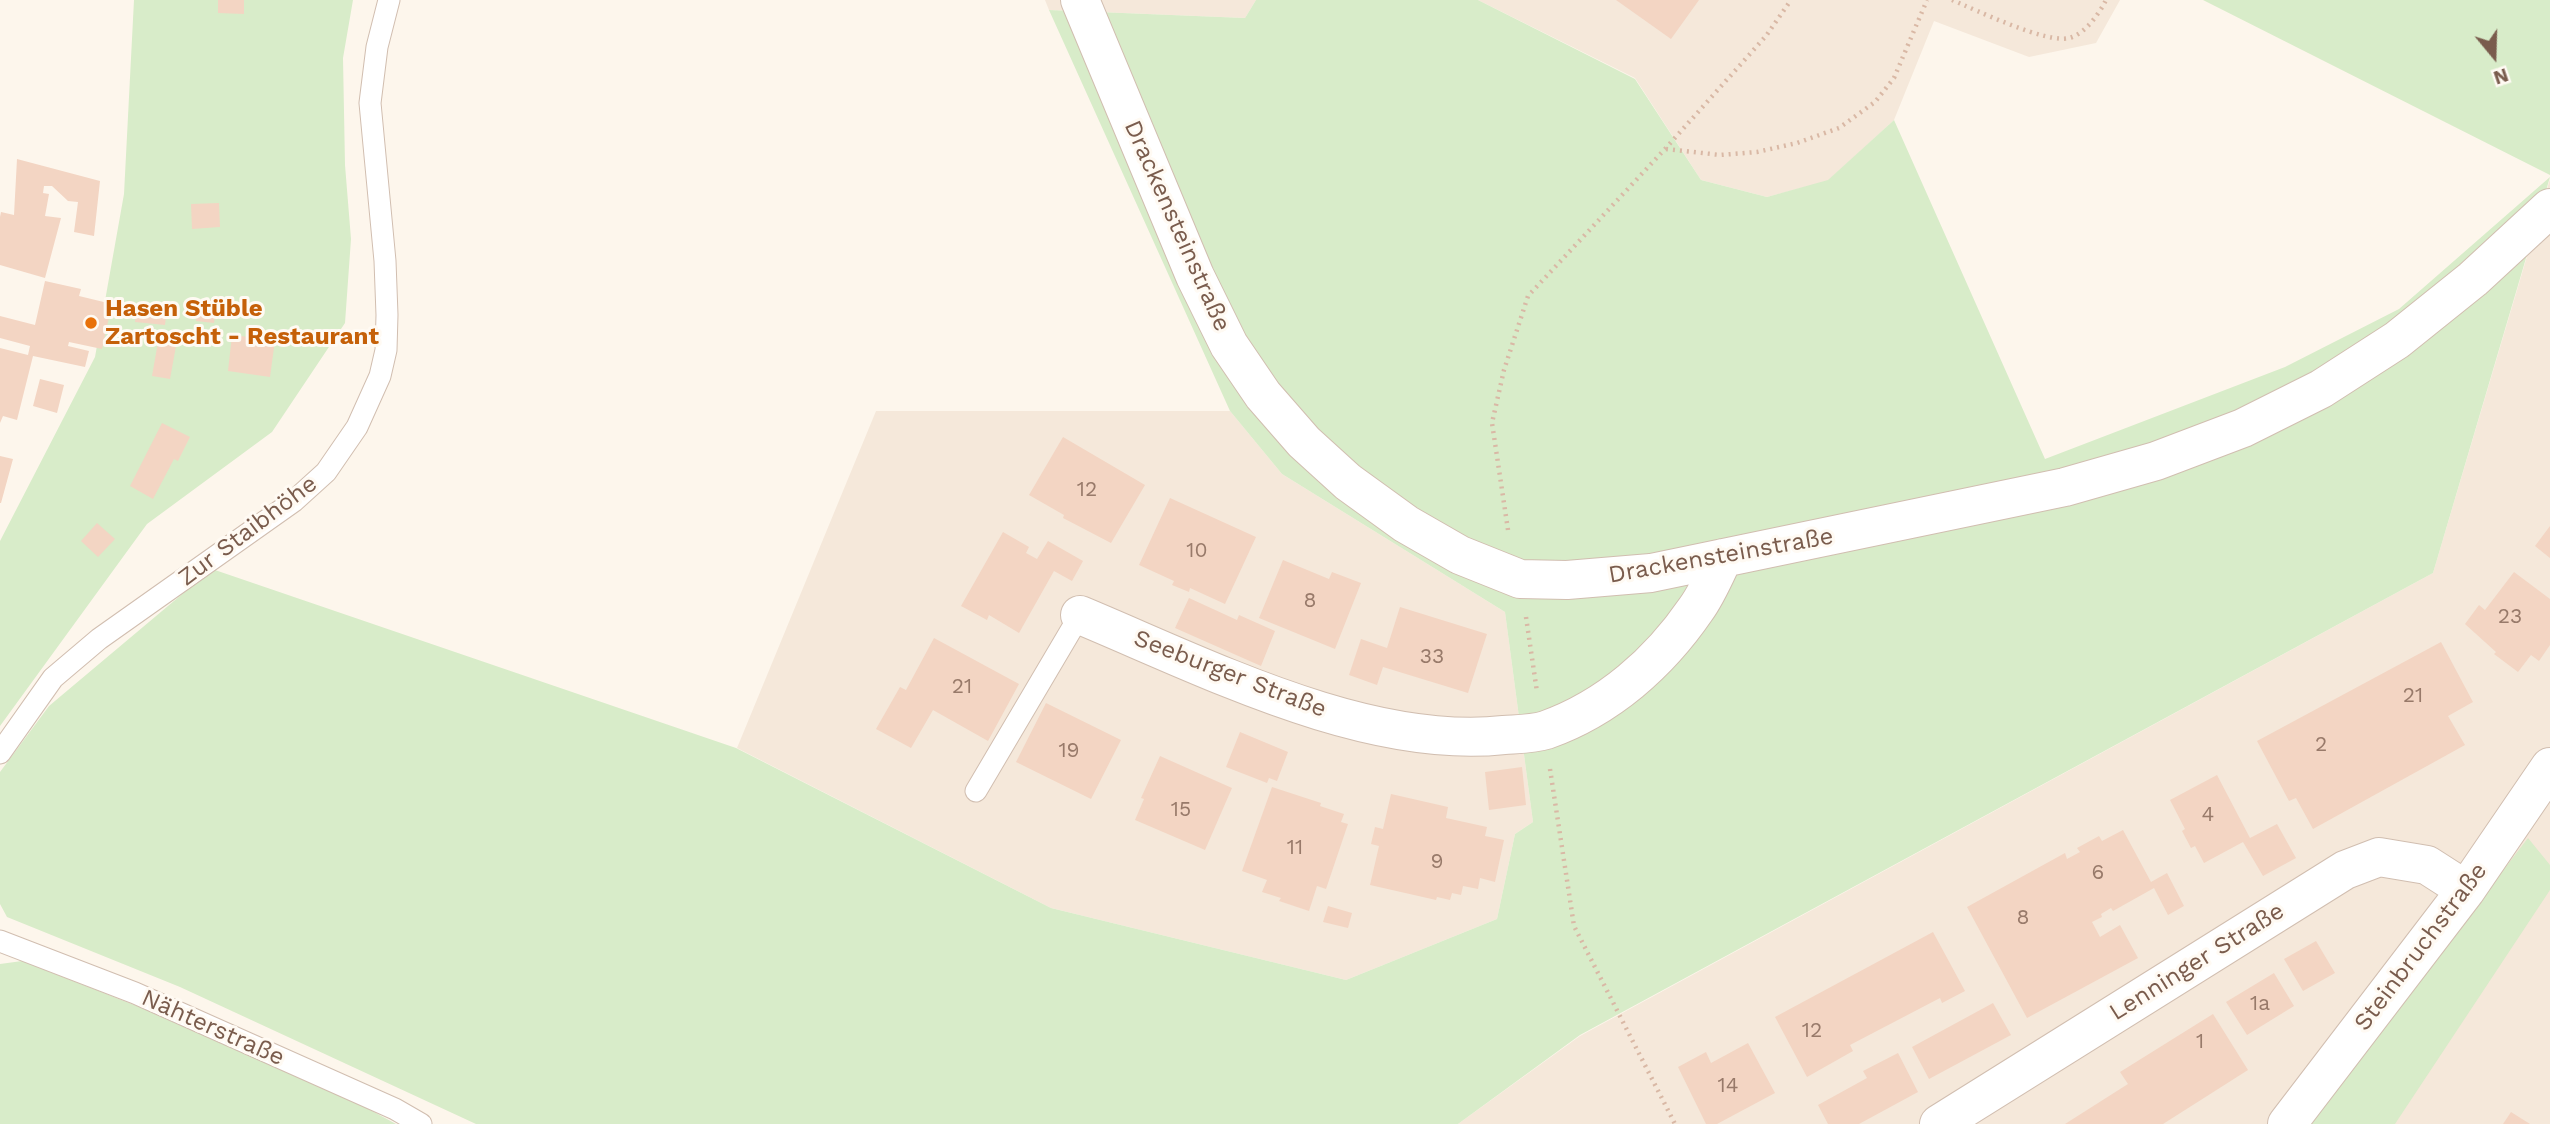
<!DOCTYPE html>
<meta charset="utf-8">
<style>
body{margin:0}
#map{position:relative;width:2550px;height:1124px;overflow:hidden;background:#fdf6ec;font-family:"Work Sans",sans-serif}
canvas{display:block}
.north{position:absolute;left:2459px;top:21px;width:70px;height:70px;-webkit-text-stroke:5px #fffaf3;paint-order:stroke;rotate:161deg;font-size:19px;font-weight:700;line-height:28px;text-align:center;color:#7a5c4d}
.north::after{content:'';display:block;margin:auto;width:24px;height:32px;background:#7a5c4d;clip-path:polygon(50% 0,100% 100%,50% 72%,0 100%)}
</style>
<div id="map">
<canvas width="2550" height="1124"></canvas>
<div class="north">N</div>
</div>
<script>
const context = document.querySelector('canvas').getContext('2d');
context.lineJoin = 'round';
function paint(path, color) {
  context.fillStyle = color;
  context.fill(path, 'evenodd');
}
function stroke(path, color, width, dash) {
  context.strokeStyle = color;
  context.lineWidth = width;
  context.lineCap = dash ? 'butt' : 'round';
  context.setLineDash(dash || []);
  context.stroke(path);
}
function drawText(font, color, halo, rows, align = 'center') {
  context.font = font + ' "Work Sans",sans-serif';
  context.lineWidth = 6;
  context.setLineDash([]);
  context.textBaseline = 'middle';
  context.strokeStyle = halo;
  context.fillStyle = color;
  for (const [text, x, y, turn = 0] of rows) {
    context.save();
    context.translate(x, y);
    context.rotate((+turn || 0) * Math.PI / 180);
    context.textAlign = isNaN(turn) ? turn : align;
    if (halo) context.strokeText(text, 0, 0);
    context.fillText(text, 0, 0);
    context.restore();
  }
}
paint(new Path2D(`
 M1045 0H1256L1245 18 1049 10Z
 M1478 0H2120L2096 43 2029 57 1934 21 1894 120 1828 181 1767 197 1701 180 1635 78Z
 M2550 179V1124H1458L1580 1036 2433 573Z
 M876 411H1230L1282 474 1505 612 1533 822 1515 834 1497 919 1346 980 1051 908 737 748Z`), '#f5e8da');
paint(new Path2D(`
 M134 0H353L343 58 345 165 351 239 345 323 272 432 147 524 0 726V541L95 357 124 194Z
 M1256 0H1478L1635 79 1701 180 1767 197 1828 180 1894 120 2045 459 2285 367 2399 309 2550 177 2433 573 1580 1035 1458 1124H476L180 987 7 917 0 904V772L49 706 212 569 736 748 1051 908 1346 980 1497 919 1515 834 1533 822 1505 612 1282 474 1230 411 1049 10 1245 18Z
 M2203 0H2550V175Z
 M2528 838 2550 865V890L2395 1124H2308Z
 M22 961C148 1011 278 1057 396 1124H0V964Z`), '#d8ecc9');
paint(new Path2D(`
 M218 0H244V14L218 13Z
 M1616 0H1699L1671 39Z
 M17 159 100 181 94 236 74 232 78 202 68 201 52 186H44L43 193 49 194 45 216 61 218 45 278 0 265V217L1 212 14 215Z
 M219 203 220 227 192 229 191 204Z
 M45 281 81 289 79 296 112 304 102 349 69 342 68 346 89 351 85 367 33 356 17 420 3 416 0 423V348L28 355 30 346 0 338V316L35 325Z
 M198 299 217 300 214 323 196 321Z
 M137 305 167 308 165 325 135 322Z
 M232 335 275 340 270 377 228 371Z
 M158 342 176 346 170 379 152 376Z
 M40 379 64 385 57 413 33 406Z
 M162 423 190 437 178 461 174 459 153 499 130 486Z
 M1063 437 1145 485 1111 543 1063 518 1064 515 1029 495Z
 M0 456 13 459 1 503H0Z
 M1170 498 1256 537 1225 604 1190 588 1189 592 1172 585 1174 581 1139 565Z
 M97 523 115 539 98 557 81 541Z
 M2550 526V558L2535 546Z
 M1003 532 1029 547 1026 553 1037 559 1048 541 1083 561 1072 581 1054 571 1019 633 989 615 987 620 961 606Z
 M1283 560 1329 579 1332 572 1361 583 1335 649 1259 618Z
 M2514 572 2550 599V645L2539 661 2531 655 2518 672 2494 654 2496 652 2465 624 2479 605 2485 610Z
 M1189 598 1237 620 1239 615 1275 631 1261 666 1175 628Z
 M1400 607 1487 634 1468 693 1383 667 1377 685 1349 675 1361 639 1387 648Z
 M934 638 1019 684 988 741 933 710 911 748 876 729 900 687 906 690Z
 M2441 642 2473 702 2448 716 2465 745 2313 829 2296 798 2289 801 2257 741Z
 M1046 703 1121 740 1091 799 1016 762Z
 M1240 732 1288 752 1277 781 1269 778 1267 783 1226 767Z
 M1160 756 1232 788 1205 850 1135 820 1144 799 1141 798Z
 M1522 767 1526 805 1489 810 1485 772Z
 M2217 775 2250 838 2277 824 2296 858 2263 876 2243 842 2204 863 2195 846 2191 848 2182 831 2185 829 2170 800Z
 M1272 787 1321 803 1320 806 1344 814 1341 822 1348 824 1326 889 1317 886 1309 911 1279 901 1281 898 1262 892 1267 880 1242 871Z
 M1391 794 1448 807 1446 818 1487 827 1485 836 1504 840 1495 882 1480 878 1478 889 1463 886 1461 895 1452 893 1450 900 1437 897 1436 900 1370 885 1379 846 1371 844 1375 827 1383 829Z
 M2123 830 2151 882 2167 873 2184 906 2168 915 2154 888 2113 911 2111 908 2101 914 2102 917 2092 922 2100 937 2120 925 2138 958 2027 1018 1967 907 2065 853 2067 859 2080 852 2077 848 2099 836 2102 841Z
 M1328 906 1352 913 1348 928 1323 922Z
 M1933 932 1965 991 1942 1003 1940 998 1850 1045 1853 1051 1807 1077 1775 1017Z
 M2316 941 2335 973 2303 991 2284 959Z
 M2274 973 2294 1006 2247 1035 2226 1002Z
 M1993 1003 2011 1035 1929 1079 1912 1047Z
 M2213 1014 2248 1070 2163 1124H2065L2128 1084 2120 1072Z
 M1748 1043 1775 1093 1717 1124H1706L1678 1067 1706 1052 1711 1063Z
 M1898 1053 1918 1092 1859 1124H1828L1818 1105 1867 1078 1863 1071Z
 M2511 1112 2530 1124H2503Z`), '#f3d5c3');
const lane = new Path2D(`
 M0 753 53 678 99 639 294 501 326 472 357 427 380 376 386 350 387 315 385 261 370 103 377 47 389 0
 M976 791 1080 615
 M0 941 135 993 395 1109 421 1124`);
const street = new Path2D(`
 M1080 0 1195 276 1229 345 1263 395 1304 442 1348 482 1406 524 1460 555 1520 579 1567 580 1651 573 2065 487 2156 461 2243 428 2321 389 2397 340 2473 279 2550 208
 M1080 615C1205 667 1366 750 1504 735 1517 734 1533 734 1546 730 1608 708 1659 663 1696 609 1707 594 1715 575 1723 558
 M1939 1124 2345 870 2379 857 2427 865 2466 890
 M2287 1124 2466 890 2550 767`);
stroke(lane, '#d1beb0', 23);
stroke(street, '#d1beb0', 40);
stroke(new Path2D(`
 M1952 0C1976 10 2047 44 2069 38 2085 34 2099 14 2106 0
 M1666 149 1720 155 1757 152 1797 143 1839 128 1875 102 1894 78 1927 0
 M1508 530 1492 423 1504 370 1528 296 1665 149 1766 36 1791 0
 M1526 617 1537 692
 M1550 769 1574 926 1675 1124`), '#d9b8a5', 4.5, [2, 5]);
stroke(lane, '#fff', 21);
stroke(street, '#fff', 38);
for (const [x, y, r, color] of [
 [91,323,7,"#e8710a"]
]) {
  const dot = new Path2D();
  dot.arc(x, y, r, 0, 2 * Math.PI);
  context.fillStyle = color;
  context.fill(dot);
  stroke(dot, '#fffaf3', 2.5);
}
drawText('21px', '#987a6a', null, [
 ["12",1087,490],
 ["10",1197,551],
 ["8",1310,601],
 ["23",2510,617],
 ["33",1432,657],
 ["21",962,687],
 ["21",2413,696],
 ["2",2321,745],
 ["19",1069,751],
 ["15",1181,810],
 ["4",2208,815],
 ["11",1295,848],
 ["9",1437,862],
 ["6",2098,873],
 ["8",2023,918],
 ["1a",2260,1004],
 ["12",1812,1031],
 ["1",2200,1042],
 ["14",1728,1086]
]);
drawText('24px', '#7a5c4d', '#fffaf3', [
 ["Drackensteinstraße",1177,226,66],
 ["Zur Staibhöhe",248,531,-37],
 ["Drackensteinstraße",1721,556,-10],
 ["Seeburger Straße",1230,674,21],
 ["Steinbruchstraße",2421,947,-53],
 ["Lenninger Straße",2197,962,-32],
 ["Nähterstraße",213,1028,24]
]);
drawText('bold 24px', '#c56008', '#fffaf3', [
 ["Hasen Stüble",105,309],
 ["Zartoscht - Restaurant",105,337]
], 'left');
</script>
